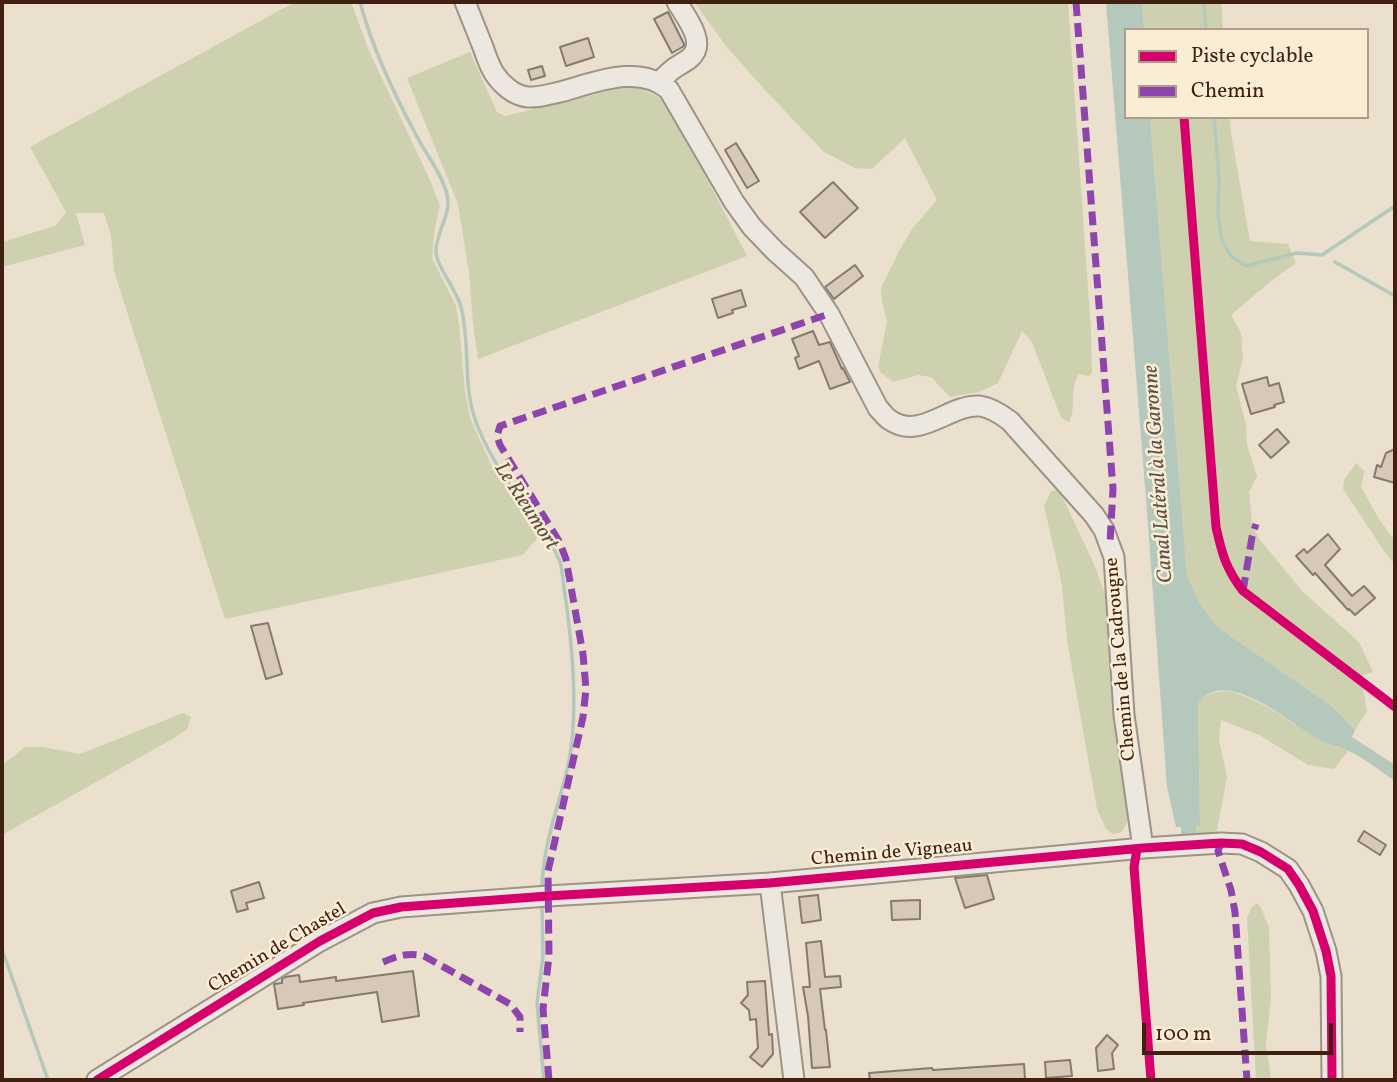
<!DOCTYPE html>
<meta charset="utf-8">
<style>
body{margin:0}
#map{position:relative;width:1397px;height:1082px;overflow:hidden;background:#eae0cd;font-family:Vollkorn,serif}
canvas{display:block}
.frame{position:absolute;inset:0;border:4px solid #412011;pointer-events:none}
.legend{position:absolute;left:1124px;top:28px;width:245px;height:91px;box-sizing:border-box;background:#faedd6;border:2px solid #b09b87;margin:0;padding:9px 12px;list-style:none;font-size:21px;color:#412011}
.legend li{display:flex;align-items:center;gap:14px;height:35px}
.legend b{width:35px;border:2px solid #b09b87}
.scale{position:absolute;left:1142px;top:1023px;width:191px;height:32px;box-sizing:border-box;border:4px solid #412011;border-top:0;padding-left:9px;font-size:21px;line-height:24px;white-space:nowrap;color:#412011;-webkit-text-stroke:5px #faedd6;paint-order:stroke}
</style>
<div id="map">
<canvas width="1397" height="1082"></canvas>
<div class="frame"></div>
<ul class="legend">
<li><b style="height:9px;background:#d6006c"></b>Piste cyclable</li>
<li><b style="height:9px;background:#8e44ad"></b>Chemin</li>
</ul>
<div class="scale">100 m</div>
</div>
<script>
const context = document.querySelector('canvas').getContext('2d');
context.lineJoin = 'round';
function paint(path, color) {
  context.fillStyle = color;
  context.fill(path, 'evenodd');
}
function stroke(path, color, width, dash) {
  context.strokeStyle = color;
  context.lineWidth = width;
  context.lineCap = dash ? 'butt' : 'round';
  context.setLineDash(dash || []);
  context.stroke(path);
}
function drawText(font, color, halo, rows, align = 'center') {
  context.font = font + ' Vollkorn,serif';
  context.lineWidth = 5;
  context.setLineDash([]);
  context.textBaseline = 'middle';
  context.strokeStyle = halo;
  context.fillStyle = color;
  for (const [text, x, y, turn = 0] of rows) {
    context.save();
    context.translate(x, y);
    context.rotate((+turn || 0) * Math.PI / 180);
    context.textAlign = isNaN(turn) ? turn : align;
    if (halo) context.strokeText(text, 0, 0);
    context.fillText(text, 0, 0);
    context.restore();
  }
}
paint(new Path2D(`
 M295 2H351L369 51 430 180 440 206 435 227 432 258 456 306 459 324 465 392 470 418 491 465 539 536 523 555 225 619 114 271 111 235 104 213H76L85 245 2 267V242L55 226 66 212 30 147Z
 M694 2H1068L1091 331 1092 372 1089 376 1079 374C1069 388 1077 407 1069 422L1061 418 1032 342 1022 331 998 383 979 392 950 397 931 377 918 375 894 382 881 373 878 367 887 322 882 301 881 288 898 253 912 229 937 200 905 138 872 169 855 168 824 152 764 89 726 46Z
 M1142 2H1221L1223 30H1144Z
 M470 52 497 112 505 116 630 86C648 92 659 94 671 109L747 256 478 359 473 323 469 273 458 204 407 78Z
 M1150 117H1230L1231 133 1250 241 1288 244 1296 263 1271 281 1231 315 1241 333 1243 358 1236 386 1246 424 1247 445 1257 476 1249 492 1252 526 1261 541 1302 591 1359 642 1373 672 1361 676 1367 711 1355 730 1333 707 1216 626 1200 604 1187 576Z
 M1356 463 1364 471 1361 487 1379 519 1395 541V564L1386 554 1343 489 1344 480Z
 M1059 490 1094 564 1105 594 1114 715 1128 820 1122 832 1113 834 1106 829 1097 809 1068 646 1061 580 1044 506 1051 491Z
 M1229 691C1264 700 1291 724 1323 741 1331 745 1341 747 1349 750L1334 769 1308 765 1259 735 1221 720 1219 739 1227 777 1216 836H1196V826L1200 825 1198 704C1206 692 1216 692 1229 691Z
 M183 713 191 717 187 729 176 737 2 835V765L25 747H42L80 754Z
 M1257 903 1261 908 1269 927 1271 1000 1266 1042 1271 1080H1256L1247 918 1252 907Z`), '#ced1af');
paint(new Path2D(`
 M1106 2H1142L1144 30H1126V117H1150L1187 576 1200 604 1216 626 1333 707 1355 730 1352 737 1395 765V781C1379 770 1363 757 1345 749 1339 746 1331 745 1325 743 1295 729 1226 662 1198 704L1200 825 1196 826V836L1181 837V827H1176L1167 787 1147 511Z`), '#b4c8bc');
stroke(new Path2D(`
 M360 2C372 47 393 92 415 133 425 153 441 172 447 194 452 213 437 230 436 250 435 265 457 290 461 307 471 344 462 385 476 422 486 449 503 476 520 500 534 519 551 539 560 562 562 569 563 579 564 588 572 641 579 708 569 761 560 804 542 845 542 890
 M1204 2 1206 30
 M1214 117 1219 178 1218 214 1222 240 1231 256 1246 266 1297 253 1322 255 1395 206
 M1335 262 1395 296
 M542 905 543 956 537 1003 544 1080
 M2 949 48 1080`), '#b4c8bc', 3.5);
const building = new Path2D(`
 M668 12 684 44V46L672 53 654 19Z
 M588 38 594 57 566 66 560 47Z
 M542 66 545 76 531 80 528 70Z
 M736 143 759 181 747 188 725 150Z
 M833 182 858 208 825 238 800 212Z
 M855 265 863 276 834 299 825 287Z
 M741 290 746 306 732 310 733 313 718 318 712 299Z
 M813 331 819 345 830 342 842 369 843 368 850 382 830 389 819 361 799 369 795 358 799 356 792 339Z
 M1267 377 1269 386 1279 383 1284 402 1274 405 1275 407 1251 414 1242 384Z
 M1277 429 1289 442 1271 458 1259 445Z
 M1395 449V483L1374 477 1377 465 1381 467 1386 453Z
 M1328 534 1340 549 1325 565 1352 596 1364 586 1375 598 1355 615 1349 609 1348 610 1315 573 1313 575 1296 556 1304 549 1307 553Z
 M268 623 282 674 266 679 251 626Z
 M1364 831 1386 845 1380 855 1358 841Z
 M987 875 994 899 965 908 955 878Z
 M259 882 264 898 246 903 248 909 237 912 231 891Z
 M818 895 821 920 802 923 799 897Z
 M920 900V919L892 920 891 901Z
 M821 941 825 977 840 976 841 987 820 989 825 1030H826L830 1067 812 1068 808 1016 803 987H810L806 943Z
 M413 971 419 1016 382 1022 377 992 303 1003 304 1005 278 1009 274 984 282 983V979L285 977 299 975 300 982 336 977V981Z
 M765 981 769 1035 772 1034 773 1054 762 1067 750 1057 758 1048 756 1019 750 1020 749 1010 741 1003 748 995 747 982Z
 M1107 1035 1118 1045 1112 1053 1114 1069 1098 1071 1096 1048Z
 M1070 1060 1072 1076 1046 1078 1045 1062Z
 M1024 1064 1025 1079 870 1080 869 1073 932 1068 933 1070Z`);
paint(building, '#d7c8b7');
stroke(building, '#847a6e', 2);
const minor = new Path2D(`
 M465 2C471 17 477 32 483 47 486 56 489 65 494 73 501 84 514 96 528 97 539 98 550 94 560 92 594 83 639 63 669 90L734 202 752 227 775 251 804 277 829 314 878 408C882 412 885 417 890 420 920 441 949 404 980 406 992 408 1001 414 1010 421L1094 515 1104 530 1114 557 1124 715 1143 848
 M660 81C664 78 668 73 672 70 678 65 686 62 691 57 707 42 685 16 677 2
 M770 883 794 1080
 M97 1080 320 941 373 913 401 907 548 896 770 883 1143 848 1221 843 1242 844 1261 852 1288 869 1299 885 1313 911 1326 951 1331 976 1332 1080`);
stroke(minor, '#9d9387', 23);
stroke(minor, '#ede8df', 19);
stroke(new Path2D(`
 M1076 2 1113 489 1110 543
 M1243 591 1252 537 1256 524
 M1221 843 1218 851 1231 890 1235 912 1247 1080
 M383 962C398 956 407 952 424 956L510 1004 520 1017V1032
 M549 1080 543 1009 549 956 548 871 583 717 586 689 583 654 566 559 559 541 500 445 497 436 500 426 829 314`), '#8e44ad', 7, [14, 7]);
stroke(new Path2D(`
 M1184 117 1216 527C1222 554 1226 569 1243 591L1395 707
 M1137 849 1134 867 1151 1080
 M97 1080 320 941 373 913 401 907 548 896 770 883 1143 848 1221 843 1242 844 1261 852 1288 869 1299 885 1313 911 1326 951 1331 976 1332 1080`), '#d6006c', 9);
drawText('19px', '#412011', '#faedd6', [
 ["Chemin de la Cadrougne",1122,659,-95],
 ["Chemin de Vigneau",892,854,-5],
 ["Chemin de Chastel",278,949,-31]
]);
drawText('italic 21px', '#5d4f42', '#faedd6', [
 ["Canal Latéral à la Garonne",1160,474,-94],
 ["Le Rieumort",525,507,57]
]);
</script>
